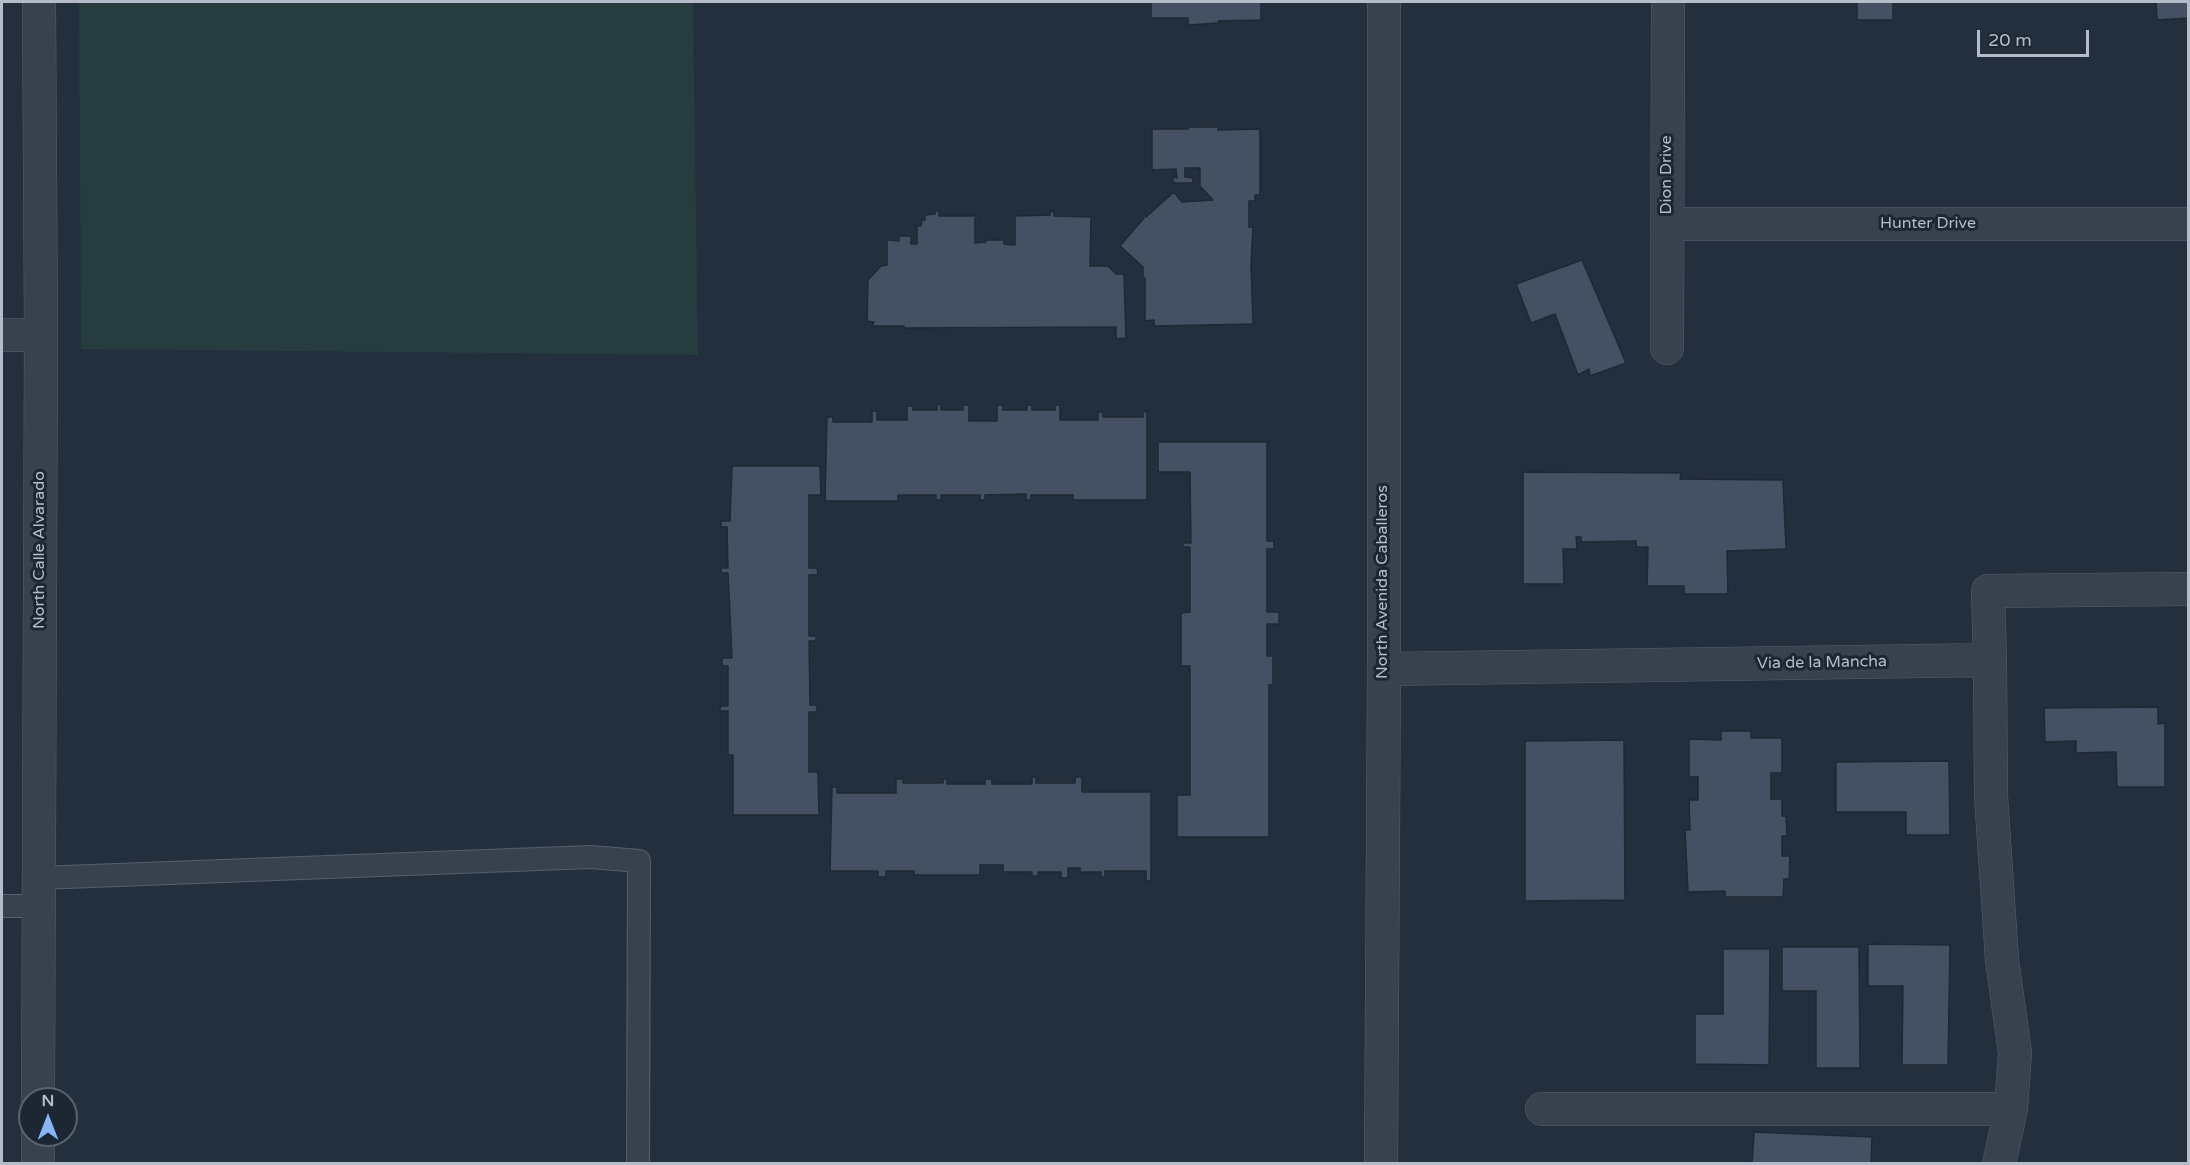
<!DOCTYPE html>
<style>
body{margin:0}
#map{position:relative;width:2190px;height:1165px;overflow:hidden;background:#242f3e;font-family:"Varela Round",sans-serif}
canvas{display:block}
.frame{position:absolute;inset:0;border:3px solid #b4bcc9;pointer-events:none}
.north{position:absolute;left:18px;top:1087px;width:60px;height:60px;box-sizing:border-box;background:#1d2633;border:2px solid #59626f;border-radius:50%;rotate:0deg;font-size:16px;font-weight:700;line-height:24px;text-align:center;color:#b4bcc9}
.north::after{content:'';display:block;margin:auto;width:21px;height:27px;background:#8ab4f8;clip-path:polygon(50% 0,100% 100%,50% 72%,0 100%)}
.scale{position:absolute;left:1977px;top:30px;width:112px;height:27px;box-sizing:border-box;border:3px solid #b4bcc9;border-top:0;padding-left:8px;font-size:18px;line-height:21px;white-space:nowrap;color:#b4bcc9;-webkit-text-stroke:4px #1d2633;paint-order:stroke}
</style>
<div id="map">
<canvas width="2190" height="1165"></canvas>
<div class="frame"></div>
<div class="north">N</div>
<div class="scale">20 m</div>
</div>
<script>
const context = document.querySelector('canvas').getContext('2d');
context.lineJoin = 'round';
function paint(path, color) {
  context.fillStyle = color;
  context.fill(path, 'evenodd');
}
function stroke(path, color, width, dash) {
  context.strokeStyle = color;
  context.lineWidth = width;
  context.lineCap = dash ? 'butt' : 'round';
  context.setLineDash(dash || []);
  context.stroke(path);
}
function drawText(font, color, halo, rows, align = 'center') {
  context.font = font + ' "Varela Round",sans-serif';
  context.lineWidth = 6;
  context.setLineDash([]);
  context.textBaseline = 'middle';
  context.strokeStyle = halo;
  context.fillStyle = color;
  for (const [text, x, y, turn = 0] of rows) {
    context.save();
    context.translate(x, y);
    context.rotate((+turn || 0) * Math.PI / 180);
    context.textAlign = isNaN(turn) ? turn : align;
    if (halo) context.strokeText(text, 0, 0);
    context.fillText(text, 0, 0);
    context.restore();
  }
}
paint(new Path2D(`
 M79 2H693L698 355 81 349Z`), '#263c3f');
const building = new Path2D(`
 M1151 2H1261V20L1218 21V23L1188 25V18H1151Z
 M1857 2H1893V20H1857Z
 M2156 2H2188V18L2157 20Z
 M1188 127H1218V130L1260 129V195H1255V201H1249V227H1253L1251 264 1253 324 1154 326V320L1145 321V278H1143V267L1120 246 1144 218 1142 216 1144 214 1146 217 1174 192 1182 202 1213 200 1200 186V168H1185V177L1193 178V183H1173V177L1177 178 1176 169 1152 170V129H1188Z
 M935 211H939V216H980V218H975V243L986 242V240H1004V244L1015 245V216L1050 215V212L1054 211V216L1091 217 1090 266H1108L1116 274H1124L1126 338 1116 339V327L904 328V326H872L874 322 867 321 868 280 881 266 887 265V240L899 241V236H911V244H917V226H921L922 220H925V215L935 214Z
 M1582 260 1626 363 1590 376 1589 369 1578 375 1555 314 1531 323 1516 284Z
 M937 404H941V410H963V405H969V421H997V405H1003V410H1027V405H1032V410H1055V405H1060V420H1098V412H1103V417H1143V412L1147 411V500H1073V495H1031V500H1026V494L985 495V500H980V495H941V500H936V495H898V501H825L827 417H833V422H872V411H877V420H907V406H913V410H937Z
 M1158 442H1267V541H1274V549H1267V612H1279V624H1267V656H1273V685H1269V837H1177V795H1190V666H1181V613L1190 612V547H1183V543H1191L1190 472H1158Z
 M732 466H820L821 495H809V568H817L818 575H809V636H816V641H809L810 705H817V712H809V772H818L819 815H733V755H728V711H720V706H728V666H722V658H732L728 573H721V568H728L727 527H721V521H730Z
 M1523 472 1681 473 1680 479 1783 480 1786 549 1727 551 1728 594H1684V586H1647L1648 547H1636V541L1581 542V537H1576L1577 549H1563L1564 584H1523Z
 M2158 707V724L2165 723V787H2117L2116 752 2076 753V741L2045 742 2044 708Z
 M1721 731H1751V738H1782V773H1771V799H1782V816H1786L1787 836H1782V856H1790L1789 879H1784L1783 897H1725V891L1688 892 1685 830H1690L1689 800H1698V777H1689V739L1721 740Z
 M1624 740 1625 900 1525 901V741Z
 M1949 761 1950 835H1906V812H1836V762Z
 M1032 777H1036V783H1075V777H1082V792H1151V881H1146V871H1105V877H1101V872H1080V868H1068V878H1061V872H1038V876H1032V872H1003V865H980V875H914V871H886V877H878V871H830L832 787H837V793H896V779H903V783H943V779H947V784H985V779H992V784H1032Z
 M1868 944 1950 945 1948 1065H1902L1903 986H1868Z
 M1782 947H1859L1860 1068H1816V991H1782Z
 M1723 949H1770L1769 1065 1695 1064V1014H1723Z
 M1754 1132 1872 1137 1871 1164H1752Z`);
paint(building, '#455162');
stroke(building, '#1f2835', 1.5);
const service = new Path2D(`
 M39 878 591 857 639 861 638 1164
 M2 906H39`);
const minor = new Path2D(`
 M1667 224H2188
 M2 335H41
 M1667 348 1668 2
 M1990 660 1991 796 2002 960 2015 1053 2011 1109 1999 1164
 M1384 669 1990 660 1988 591 2188 589
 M38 1099 41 335 39 2
 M1542 1109H2011
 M38 1164V1135`);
const tertiary = new Path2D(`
 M1381 1164 1384 669V2`);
stroke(service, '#565f6c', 24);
stroke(minor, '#565f6c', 34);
stroke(tertiary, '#565f6c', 34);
stroke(service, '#38414e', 22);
stroke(minor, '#38414e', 33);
stroke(tertiary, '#38414e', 33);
drawText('16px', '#b4bcc9', '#1d2633', [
 ["Dion Drive",1667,175,-90],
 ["Hunter Drive",1928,224],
 ["North Calle Alvarado",40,550,-90],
 ["North Avenida Caballeros",1383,582,-90],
 ["Via de la Mancha",1822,663,-1]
]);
</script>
